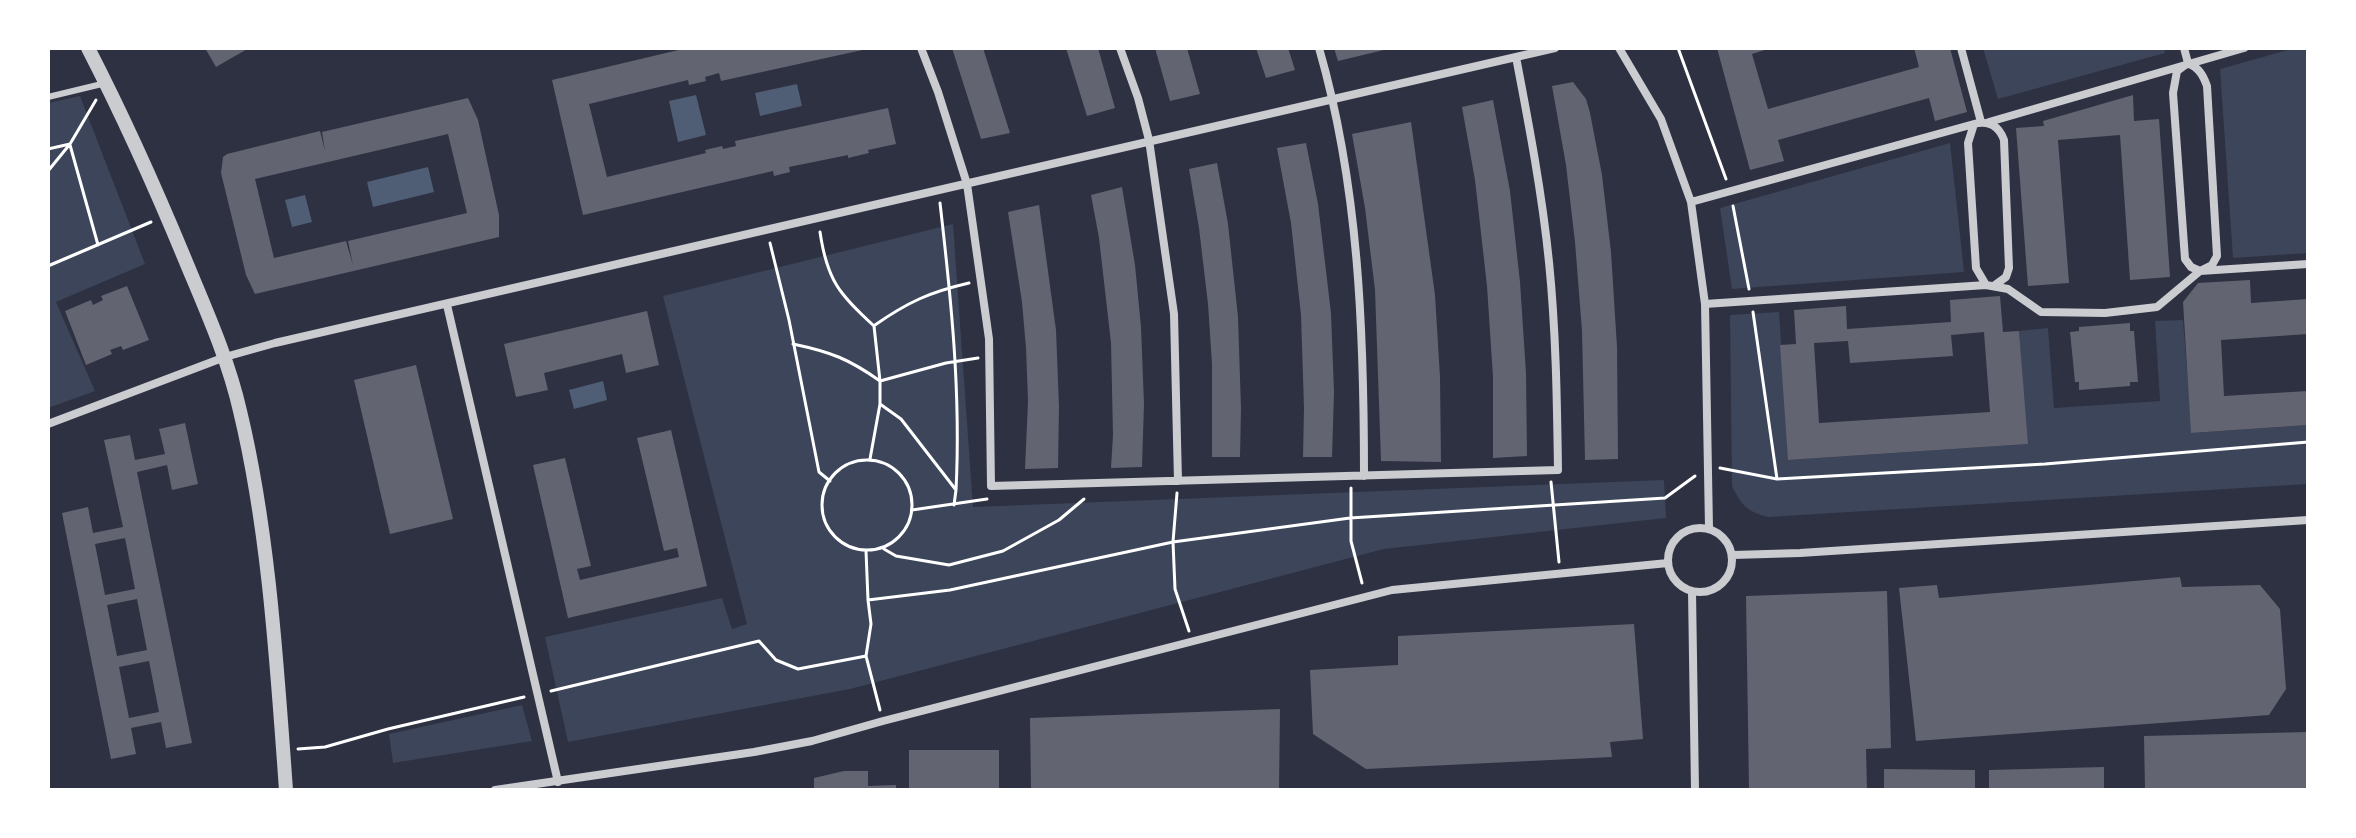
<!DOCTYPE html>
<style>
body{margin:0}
#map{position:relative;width:2356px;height:838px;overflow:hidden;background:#2d3142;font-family:"Public Sans",sans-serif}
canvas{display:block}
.frame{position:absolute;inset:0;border:50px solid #fff;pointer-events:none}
</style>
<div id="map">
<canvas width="2356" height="838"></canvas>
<div class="frame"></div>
</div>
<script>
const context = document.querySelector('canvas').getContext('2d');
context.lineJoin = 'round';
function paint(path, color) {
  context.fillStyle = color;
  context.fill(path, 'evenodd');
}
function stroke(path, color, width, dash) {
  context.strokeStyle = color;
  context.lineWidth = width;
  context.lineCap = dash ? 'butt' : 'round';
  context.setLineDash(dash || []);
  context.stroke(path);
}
paint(new Path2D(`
 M1983 48H2164L2165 53 1998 99Z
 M2295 48H2308V253L2233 258 2220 69Z
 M80 96 145 264 56 302 95 391 48 408V103Z
 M1950 143 1964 272 1732 289 1720 208Z
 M953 224 973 507 1664 480 1666 518 1384 549 850 689 568 742 545 637 722 598 732 629 747 624 663 296Z
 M1779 312 1789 460 2027 444 2019 331 2048 328 2054 408 2160 401 2155 321 2183 320 2192 433 2308 425V484L1768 517C1748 512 1741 505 1732 486L1730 315Z
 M522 705 532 741 393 763 389 734Z`), '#3c4559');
paint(new Path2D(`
 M797 84 802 106 760 116 755 93Z
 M696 95 706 135 678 142 669 101Z
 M428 167 434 192 373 207 367 182Z
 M305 195 312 222 292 227 285 200Z
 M603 381 607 400 574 409 569 390Z`), '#4f5d75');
paint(new Path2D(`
 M205 48H249L216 67Z
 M687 48 867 49 721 81 719 73 705 77 706 81 689 85 688 80 589 104 607 177 706 153 705 150 722 146 723 149 736 146 735 141 888 108 896 144 868 150 869 153 848 158V155L789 167 790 172 774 176 773 171 583 215 552 80Z
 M952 48H983L1010 133 981 139Z
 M1066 48H1098L1115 108 1087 116Z
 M1155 48H1187L1200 94 1170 101Z
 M1256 48H1288L1295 70 1266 78Z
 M1334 48H1388V49L1338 61Z
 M1717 48H1771L1752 54 1768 109 1919 67 1914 48H1950L1967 112 1935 121 1929 98 1778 140 1784 161 1750 170Z
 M1573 82 1586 99 1590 113 1602 175 1611 252 1617 347 1618 459 1585 460 1582 331 1575 242 1566 165 1552 86Z
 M2133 95 2134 121 2159 119 2170 277 2130 280 2120 135 2058 140 2069 283 2028 286 2016 128 2044 126 2043 121Z
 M468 98 478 120 499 215V237L255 294 246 275 221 173 223 157 227 154 320 131 325 151 322 132ZM448 134 467 213 348 241 353 265 346 241 274 258 255 179Z
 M1493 100 1510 191 1520 282 1526 373 1527 456 1493 458V377L1487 286 1475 180 1462 107Z
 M1411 122 1435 295 1440 377 1441 462 1381 461 1375 290 1365 208 1352 134Z
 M1306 143 1318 204 1331 313 1334 392 1332 457H1303L1304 408 1301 315 1291 223 1277 148Z
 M1217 163 1228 224 1238 317 1241 409 1240 457H1212V364L1208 304 1199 228 1189 169Z
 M1122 187 1135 265 1141 327 1144 404 1142 467 1111 468 1113 435 1111 343 1099 238 1091 195Z
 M1039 205 1056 330 1059 407 1058 468 1025 469 1028 401 1026 348 1022 302 1008 212Z
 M2250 280 2251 303 2308 299V334L2221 340 2224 396 2308 391V425L2191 433 2183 302 2198 283Z
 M127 286 149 340 123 350 121 346 110 350 112 354 86 365 65 311 91 300 93 305 103 300 101 296Z
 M2000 296 2003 332 2019 331 2028 444 1788 460 1780 345 1796 344 1794 310 1846 306 1847 329 1951 322 1950 300ZM1984 332 1990 412 1819 423 1814 343 1848 341 1850 363 1953 356 1951 335Z
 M647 311 659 365 626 373 622 354 544 373 548 390 516 397 504 344Z
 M2130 323V331H2134L2138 382H2130V386L2079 390V382H2075L2070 332 2079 331V327Z
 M416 365 453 519 390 534 354 380Z
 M185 423 198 484 172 490 167 465 137 472 192 743 166 748 161 722 131 728 136 754 111 759 62 513 88 507 93 533 123 527 104 440 130 435 135 460 165 454 159 429ZM125 538 135 589 105 595 95 544ZM137 599 147 650 117 656 107 605ZM149 661 159 712 129 718 119 667Z
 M671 430 707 586 568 618 533 465 565 458 591 566 577 569 580 580 679 557 677 548 664 551 637 438Z
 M2180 577 2182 587 2260 585 2280 609 2286 689 2269 715 1916 741 1899 588 1937 585 1939 598Z
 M1887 591 1891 748 1866 749 1867 790H1749L1746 596Z
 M1634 624 1643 739 1610 742 1612 757 1366 769 1313 734 1310 670 1398 665V636Z
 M1280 709 1279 790H1031L1030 718Z
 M2308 732V790H2145L2144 736Z
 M909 750H999V790H909Z
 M2104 767V790H1989V770Z
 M1884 769 1975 770V790H1884Z
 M844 771H868V786L896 785V790H814V778Z`), '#626471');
stroke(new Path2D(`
 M1678 48 1726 179
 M70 145 98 245
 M48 149 70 144
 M48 171 70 144 96 100
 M940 203C951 298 961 393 956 490
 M1733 206 1749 289
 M820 232C827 280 839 294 874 326L880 381 946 363 978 358
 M770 243 789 320 819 472 830 481
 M48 266 151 222
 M1753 312 1777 479
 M875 325C908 302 930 292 969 283
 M793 344C831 352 849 359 880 381V404L870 459
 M880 404 901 419 956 490 954 505
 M822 505a45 45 0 1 1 90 0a45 45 0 1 1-90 0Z
 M1720 468 1777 479 2045 464 2308 442
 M1551 482 1559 562
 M1351 488V541L1362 583
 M1177 493 1173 542 1175 589 1189 631
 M912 510 987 499
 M884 549 896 556 949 565 1003 551 1059 520 1084 499
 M866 551 868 600 950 590 1173 542 1350 518 1665 498 1695 476
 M868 600 871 624 866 656 880 710
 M551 691 759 641 776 660 798 669 866 656
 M298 749 325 747 388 729 524 697`), '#fff', 3);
stroke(new Path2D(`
 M48 97 106 83`), '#caccd0', 6);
stroke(new Path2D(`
 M921 48 938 92 967 184 989 339 991 486 1558 470C1557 401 1556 331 1549 262 1542 193 1529 125 1516 57
 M1120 48 1138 98 1149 140 1174 314 1178 481
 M1319 48C1359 186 1364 332 1364 476
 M1619 48 1661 119 1691 202 1705 304 1709 528
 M1961 48 1981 122
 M2184 48 2188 63
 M2188 63C2199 68 2203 75 2207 86L2217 256 2212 265 2200 271 2191 267 2185 259 2173 93 2177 71Z
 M1989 122 2244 48
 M1691 202 1974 124
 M1995 285 2006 277 2009 268 2004 140C1999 126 1989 120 1974 124L1968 143 1976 268 1986 285 2008 289 2041 312 2105 313 2157 307 2200 271 2308 264
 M1705 304 1986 285
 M447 305 558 782
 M48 424 225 357 275 343 1555 48
 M1668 560a32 32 0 1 1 64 0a32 32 0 1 1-64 0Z
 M1733 555 1800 553 2308 520
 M1692 591 1695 790
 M495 790 754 752 812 741 883 721 1392 590 1668 563`), '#caccd0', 8);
stroke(new Path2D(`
 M88 48C123 116 155 187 184 257 205 308 228 358 240 411 269 531 277 667 286 790`), '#caccd0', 14);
</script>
